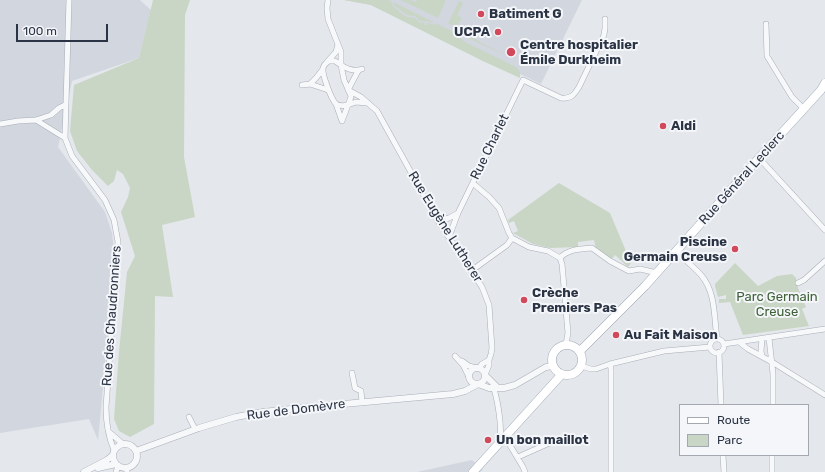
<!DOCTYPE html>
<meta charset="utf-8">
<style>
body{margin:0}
#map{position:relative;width:825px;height:472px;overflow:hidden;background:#e4e7ec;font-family:Rubik,sans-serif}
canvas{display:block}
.legend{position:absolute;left:679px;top:404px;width:130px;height:52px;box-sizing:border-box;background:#f4f6f9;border:1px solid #a4a8b1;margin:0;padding:5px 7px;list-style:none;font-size:12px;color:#2b3445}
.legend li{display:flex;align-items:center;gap:8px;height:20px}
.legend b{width:20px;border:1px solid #a4a8b1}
.scale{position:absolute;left:16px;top:24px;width:92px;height:18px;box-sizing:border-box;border:2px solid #2b3445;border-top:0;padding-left:5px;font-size:12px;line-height:14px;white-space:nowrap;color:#2b3445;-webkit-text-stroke:3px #f4f6f9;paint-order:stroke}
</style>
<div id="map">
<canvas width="825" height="472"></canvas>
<ul class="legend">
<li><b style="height:5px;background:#fff"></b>Route</li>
<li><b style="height:11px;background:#c9d6c5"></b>Parc</li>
</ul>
<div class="scale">100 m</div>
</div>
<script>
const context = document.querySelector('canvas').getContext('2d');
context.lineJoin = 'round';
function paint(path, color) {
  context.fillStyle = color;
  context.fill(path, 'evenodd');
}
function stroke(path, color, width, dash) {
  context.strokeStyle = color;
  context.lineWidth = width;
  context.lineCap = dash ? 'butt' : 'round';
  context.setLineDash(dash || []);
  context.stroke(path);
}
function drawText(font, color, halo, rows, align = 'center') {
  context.font = font + ' Rubik,sans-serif';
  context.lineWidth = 4;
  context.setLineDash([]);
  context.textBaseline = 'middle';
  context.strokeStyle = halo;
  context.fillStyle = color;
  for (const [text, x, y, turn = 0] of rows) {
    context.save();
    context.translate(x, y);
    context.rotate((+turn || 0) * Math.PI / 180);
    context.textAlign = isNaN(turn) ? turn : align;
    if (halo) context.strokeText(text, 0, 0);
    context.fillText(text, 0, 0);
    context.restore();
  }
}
paint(new Path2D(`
 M0 0H140L151 10 139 58 72 81 58 147 105 212 112 233 115 259 98 440 89 419 0 433Z
 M344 0H582L541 84 520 74 485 62 371 5Z
 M472 460 483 469 480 472H417Z`), '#d2d6de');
paint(new Path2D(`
 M153 0H190L185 15 184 157 195 217 162 225 173 297 155 296 154 424 130 437 119 431 114 419 119 352 127 272 135 256 121 212 128 197 130 188 123 174 117 170 114 181 108 186 92 170 77 151 70 131 74 85 139 58Z
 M344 0H388L391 1 392 5 402 14 407 17 415 18 419 23 425 22 424 24 425 25H427L428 23 435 25 437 24 454 32 465 42 516 67 520 72V78L485 62 371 5Z
 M401 0H412V1L416 2 417 0H446L438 18Z
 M459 1 463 3 457 15 462 18 458 24 456 25 448 24Z
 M393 2 435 23 426 21H420L415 16 407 15 394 5Z
 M463 29H464C468 38 495 49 505 55L468 38 462 32Z
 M559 183 610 213 631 263 628 267 615 255 611 260 596 249 594 240 578 242V247L550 248 533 244 513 233 518 231 514 221 509 223 508 220Z
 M735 263 758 286 777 276 792 274 796 278 798 288 806 307 802 309 809 326 743 335 730 302 719 303V299H726V295L718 297 715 286V284Z`), '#c9d6c5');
const minor = new Path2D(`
 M69 0 65 138 72 156 105 200 114 220 118 242 106 407C106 422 108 436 114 450
 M328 0 327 8 328 19 341 52V65C347 69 354 72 362 69
 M766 24 767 56 792 97 804 109
 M329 61H335L341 65 344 80 351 96 350 100 348 105C343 106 339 106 336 104 331 99 322 74 323 68 324 64 326 63 329 61Z
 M327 62 336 52 338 44
 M358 71 348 90 361 97 377 111 438 221 482 287 489 305 492 348 491 354 489 360V365L485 375
 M310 84 316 78 323 69
 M302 85 310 84 328 90
 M336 104 342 121
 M36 120 65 138
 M342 121 348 105 356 102 367 103
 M0 124 18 121 36 120 51 115 59 108 65 105
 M759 158 825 230
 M472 184 475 185 489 197 499 208 509 233 512 238 529 247 548 251 560 258C568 249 580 249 592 248L610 261 629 271 640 269 657 273
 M458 213 523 80 561 98C571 99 574 95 579 87L604 35 605 28V19
 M438 221 449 218 458 213 449 237
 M676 251C684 259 694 267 701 275 716 292 714 318 717 339
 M560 258 562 264 568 333 566 344
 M471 271 507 245 512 238
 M798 283 804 280 825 261
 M769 338 773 374V405
 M710 346a7 7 0 1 1 14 0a7 7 0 1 1-14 0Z
 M739 342 748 349 772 362 825 395
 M724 344 825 329
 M719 352 721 405
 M455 356 463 365 469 377
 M762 356 761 351 762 339
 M462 361 469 366 476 368
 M610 364 611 369V472
 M581 366 591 369H596L610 364 664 351 710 347
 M479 368 482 364 489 360
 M352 373 355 388 361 391 362 402
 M494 389C498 402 502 427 500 441
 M189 417 195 429
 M109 432 123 444
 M507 436 508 442 523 467 525 472
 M723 455 724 472
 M772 455V472
 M518 457 554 441
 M127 468V472
 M116 472 118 466`);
const tertiary = new Path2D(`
 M469 376a8 8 0 1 1 16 0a8 8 0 1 1-16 0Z
 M485 375 497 387
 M113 456a12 12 0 1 1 24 0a12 12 0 1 1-24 0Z
 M136 451 199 428 236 417 263 412 300 408 453 394 465 391 478 384 489 388H504L515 385 546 367 553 366
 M98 468 116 464
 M84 472 107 460 113 455`);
const primary = new Path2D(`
 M552 360a15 15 0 1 1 30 0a15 15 0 1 1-30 0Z
 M580 351 645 286 759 158 821 90 825 83
 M473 472 562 374`);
stroke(minor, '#a9aeb7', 6);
stroke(tertiary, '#a9aeb7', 7);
stroke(primary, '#a3abb8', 9);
stroke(minor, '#f7f8fa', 5);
stroke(tertiary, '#f7f8fa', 6);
stroke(primary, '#fff', 8);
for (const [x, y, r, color] of [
 [481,14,4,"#d1495b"],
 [498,32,4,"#d1495b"],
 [511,52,5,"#d1495b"],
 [663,126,4,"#d1495b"],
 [735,249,4,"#d1495b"],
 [524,300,4,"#d1495b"],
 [616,335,4,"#d1495b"],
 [488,440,4,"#d1495b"]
]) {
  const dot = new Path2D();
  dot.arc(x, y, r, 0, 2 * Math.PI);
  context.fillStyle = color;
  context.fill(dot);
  stroke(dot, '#f4f6f9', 1.5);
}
drawText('bold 13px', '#2b3445', '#f4f6f9', [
 ["Batiment G",489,14],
 ["UCPA",490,32,"right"],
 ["Centre hospitalier",520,45],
 ["Émile Durkheim",520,60],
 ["Aldi",671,126],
 ["Piscine",727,242,"right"],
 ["Germain Creuse",727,257,"right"],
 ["Crèche",532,293],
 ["Premiers Pas",532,308],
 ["Au Fait Maison",624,335],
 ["Un bon maillot",496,440]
], 'left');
drawText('13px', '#2b3445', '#f4f6f9', [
 ["Rue Charlet",490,147,-64],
 ["Rue Général Leclerc",742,178,-48],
 ["Rue Eugène Lutherer",445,227,58],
 ["Rue des Chaudronniers",112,316,-86],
 ["Rue de Domèvre",296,410,-7]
]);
drawText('13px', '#3f6138', '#f4f6f9', [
 ["Parc Germain",777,297],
 ["Creuse",777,312]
]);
</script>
